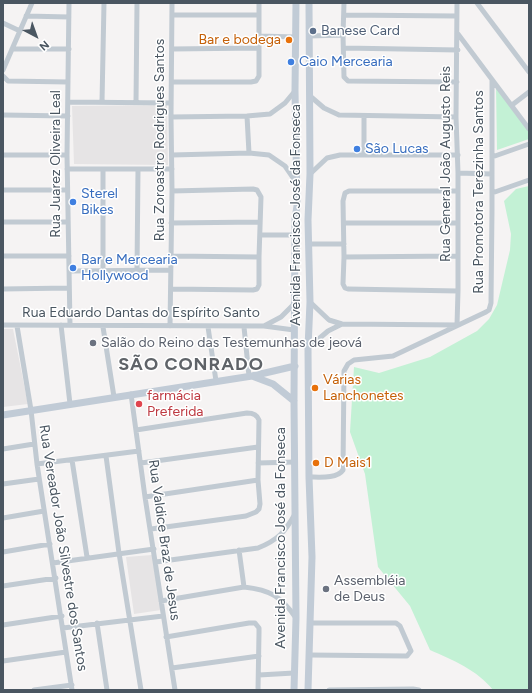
<!DOCTYPE html>
<meta charset="utf-8">
<style>
body{margin:0}
#map{position:relative;width:532px;height:693px;overflow:hidden;background:#f5f3f3;font-family:Figtree,sans-serif}
canvas{display:block}
.frame{position:absolute;inset:0;border:4px solid #4a5661;pointer-events:none}
.north{position:absolute;left:16px;top:16px;width:40px;height:40px;-webkit-text-stroke:3px #fff;paint-order:stroke;rotate:139deg;font-size:11px;font-weight:700;line-height:16px;text-align:center;color:#4a5661}
.north::after{content:'';display:block;margin:auto;width:14px;height:18px;background:#4a5661;clip-path:polygon(50% 0,100% 100%,50% 72%,0 100%)}
</style>
<div id="map">
<canvas width="532" height="693"></canvas>
<div class="frame"></div>
<div class="north">N</div>
</div>
<script>
const context = document.querySelector('canvas').getContext('2d');
context.lineJoin = 'round';
function paint(path, color) {
  context.fillStyle = color;
  context.fill(path, 'evenodd');
}
function stroke(path, color, width, dash) {
  context.strokeStyle = color;
  context.lineWidth = width;
  context.lineCap = dash ? 'butt' : 'round';
  context.setLineDash(dash || []);
  context.stroke(path);
}
function drawText(font, color, halo, rows, align = 'center') {
  context.font = font + ' Figtree,sans-serif';
  context.lineWidth = 3;
  context.setLineDash([]);
  context.textBaseline = 'middle';
  context.strokeStyle = halo;
  context.fillStyle = color;
  for (const [text, x, y, turn = 0] of rows) {
    context.save();
    context.translate(x, y);
    context.rotate((+turn || 0) * Math.PI / 180);
    context.textAlign = isNaN(turn) ? turn : align;
    if (halo) context.strokeText(text, 0, 0);
    context.fillText(text, 0, 0);
    context.restore();
  }
}
paint(new Path2D(`
 M167 105 168 165 74 164 72 106Z
 M3 329H13L28 404 3 407Z
 M152 555 161 610 134 614 126 557Z`), '#e6e4e5');
paint(new Path2D(`
 M496 86 529 131V139L497 150Z
 M529 186V690H493C477 670 453 660 430 650L410 606 378 567 365 474 350 432 354 367 379 373 430 357 477 331 489 319 497 305 510 250 511 234 504 201 516 189Z`), '#c3f1d5');
stroke(new Path2D(`
 M69 3 67 155 70 325
 M344 3 343 35 344 77 348 81 457 82
 M477 3 529 72
 M172 15H259
 M344 15 456 16
 M26 16 69 17
 M3 23 20 31
 M458 34 529 129
 M259 36 296 37
 M309 36 343 35
 M344 48 458 50
 M12 49H69
 M172 49 259 48
 M3 70 32 3
 M3 76 8 81 68 82
 M172 82H251L256 81 259 76V3
 M310 96 324 108 339 115 456 117
 M68 102 171 103
 M102 102 104 3
 M136 103 137 3
 M512 105 529 92
 M3 115 68 116
 M247 116 249 153
 M364 116V155
 M171 117 247 116 270 114 285 103 295 91
 M3 155H67
 M172 155 249 153 269 155 285 166 296 182
 M492 157 529 144
 M67 169H172
 M103 169V270
 M458 173 492 174
 M310 174 327 158 340 155H458
 M3 190H67
 M458 191H349L345 193 343 201 344 257 343 284 345 288 348 289 458 291
 M492 193 529 180
 M3 222H68
 M171 223 260 222
 M344 223H458
 M260 235H295
 M309 244H344
 M3 256H69
 M171 256 259 257
 M344 257 457 256
 M137 270 138 169
 M69 271 171 270
 M3 289 69 288
 M171 289 253 290 257 289 259 285V257L261 197 257 190 253 189 172 191
 M310 302 329 320 342 324 459 325
 M3 325 264 326 281 317 295 303
 M61 325 70 404
 M457 325 458 291V173L456 117 457 3
 M17 326 31 410 37 464 72 690
 M170 326 172 191 171 117 172 3
 M264 326 294 330
 M103 327 114 397
 M208 327 216 381
 M244 327 249 376
 M308 348 328 331 342 324
 M131 394 145 497 175 690
 M136 430 247 413C252 413 257 414 259 420L258 480 260 504 259 509 256 512 246 516 151 529
 M3 449 34 444
 M106 456 119 553 141 690
 M72 460 87 557
 M141 463 258 447
 M258 463 295 462
 M37 464 139 451
 M309 477C319 477 337 479 343 470L344 371 348 364 354 360 393 356 486 312 489 310 491 303 492 209V80
 M3 484 39 479
 M145 497 258 480
 M3 518 44 511
 M239 550 244 587
 M3 552 50 544
 M156 562 258 548C278 540 285 532 295 514
 M53 563 154 549
 M3 586 56 578
 M161 601 244 587C270 590 281 596 296 618
 M97 623 107 690
 M3 625 62 616
 M63 628 163 616
 M166 637 249 623H255L259 628V633L258 690
 M309 655 407 656 411 651 400 626 396 623H310
 M3 661 66 652
 M172 668 259 656
 M259 675 294 673
 M34 690 72 685
 M329 690 413 689 419 690`), '#c1cad2', 5);
stroke(new Path2D(`
 M252 376 273 384 294 401
 M3 415 252 376 295 366
 M294 690 296 618 294 401 295 219 297 206 295 90 296 3
 M308 690 312 557 309 477 308 348 310 302 308 220 310 174 309 3`), '#c1cbd6', 7);
for (const [x, y, r, color] of [
 [313,31,4,"#5c6f8a"],
 [289,40,4,"#e8710a"],
 [291,62,4,"#3f7fe0"],
 [357,149,4,"#3f7fe0"],
 [73,202,4,"#3f7fe0"],
 [73,268,4,"#3f7fe0"],
 [93,343,4,"#6b7280"],
 [315,388,4,"#e8710a"],
 [139,404,4,"#e0444e"],
 [316,463,4,"#e8710a"],
 [326,589,4,"#6b7280"]
]) {
  const dot = new Path2D();
  dot.arc(x, y, r, 0, 2 * Math.PI);
  context.fillStyle = color;
  context.fill(dot);
  stroke(dot, '#fff', 1.5);
}
drawText('14px', '#4e5e75', '#fff', [
 ["Banese Card",321,31]
], 'left');
drawText('14px', '#c56008', '#fff', [
 ["Bar e bodega",281,40,"right"],
 ["Várias",323,380],
 ["Lanchonetes",323,396],
 ["D Mais1",324,463]
], 'left');
drawText('14px', '#366cbe', '#fff', [
 ["Caio Mercearia",299,62],
 ["São Lucas",365,149],
 ["Sterel",81,194],
 ["Bikes",81,210],
 ["Bar e Mercearia",81,260],
 ["Hollywood",81,276]
], 'left');
drawText('14px', '#4a5661', '#fff', [
 ["Rua Zoroastro Rodrigues Santos",160,140,-90],
 ["Rua Juarez Oliveira Leal",56,164,-90],
 ["Rua General João Augusto Reis",446,164,-90],
 ["Rua Promotora Terezinha Santos",479,192,-90],
 ["Avenida Francisco José da Fonseca",296,215,-90],
 ["Rua Eduardo Dantas do Espírito Santo",141,313],
 ["Avenida Francisco José da Fonseca",281,538,-90],
 ["Rua Valdice Braz de Jesus",164,540,82],
 ["Rua Vereador João Silvestre dos Santos",63,548,81]
]);
drawText('14px', '#5b616d', '#fff', [
 ["Salão do Reino das Testemunhas de jeová",101,343],
 ["Assembléia",334,581],
 ["de Deus",334,597]
], 'left');
drawText('14px', '#be3a42', '#fff', [
 ["farmácia",147,396],
 ["Preferida",147,412]
], 'left');
context.letterSpacing = '1px';
drawText('bold 18px', '#5f6368', '#fff', [
 ["SÃO CONRADO",191,365]
]);
context.letterSpacing = '0px';
</script>
